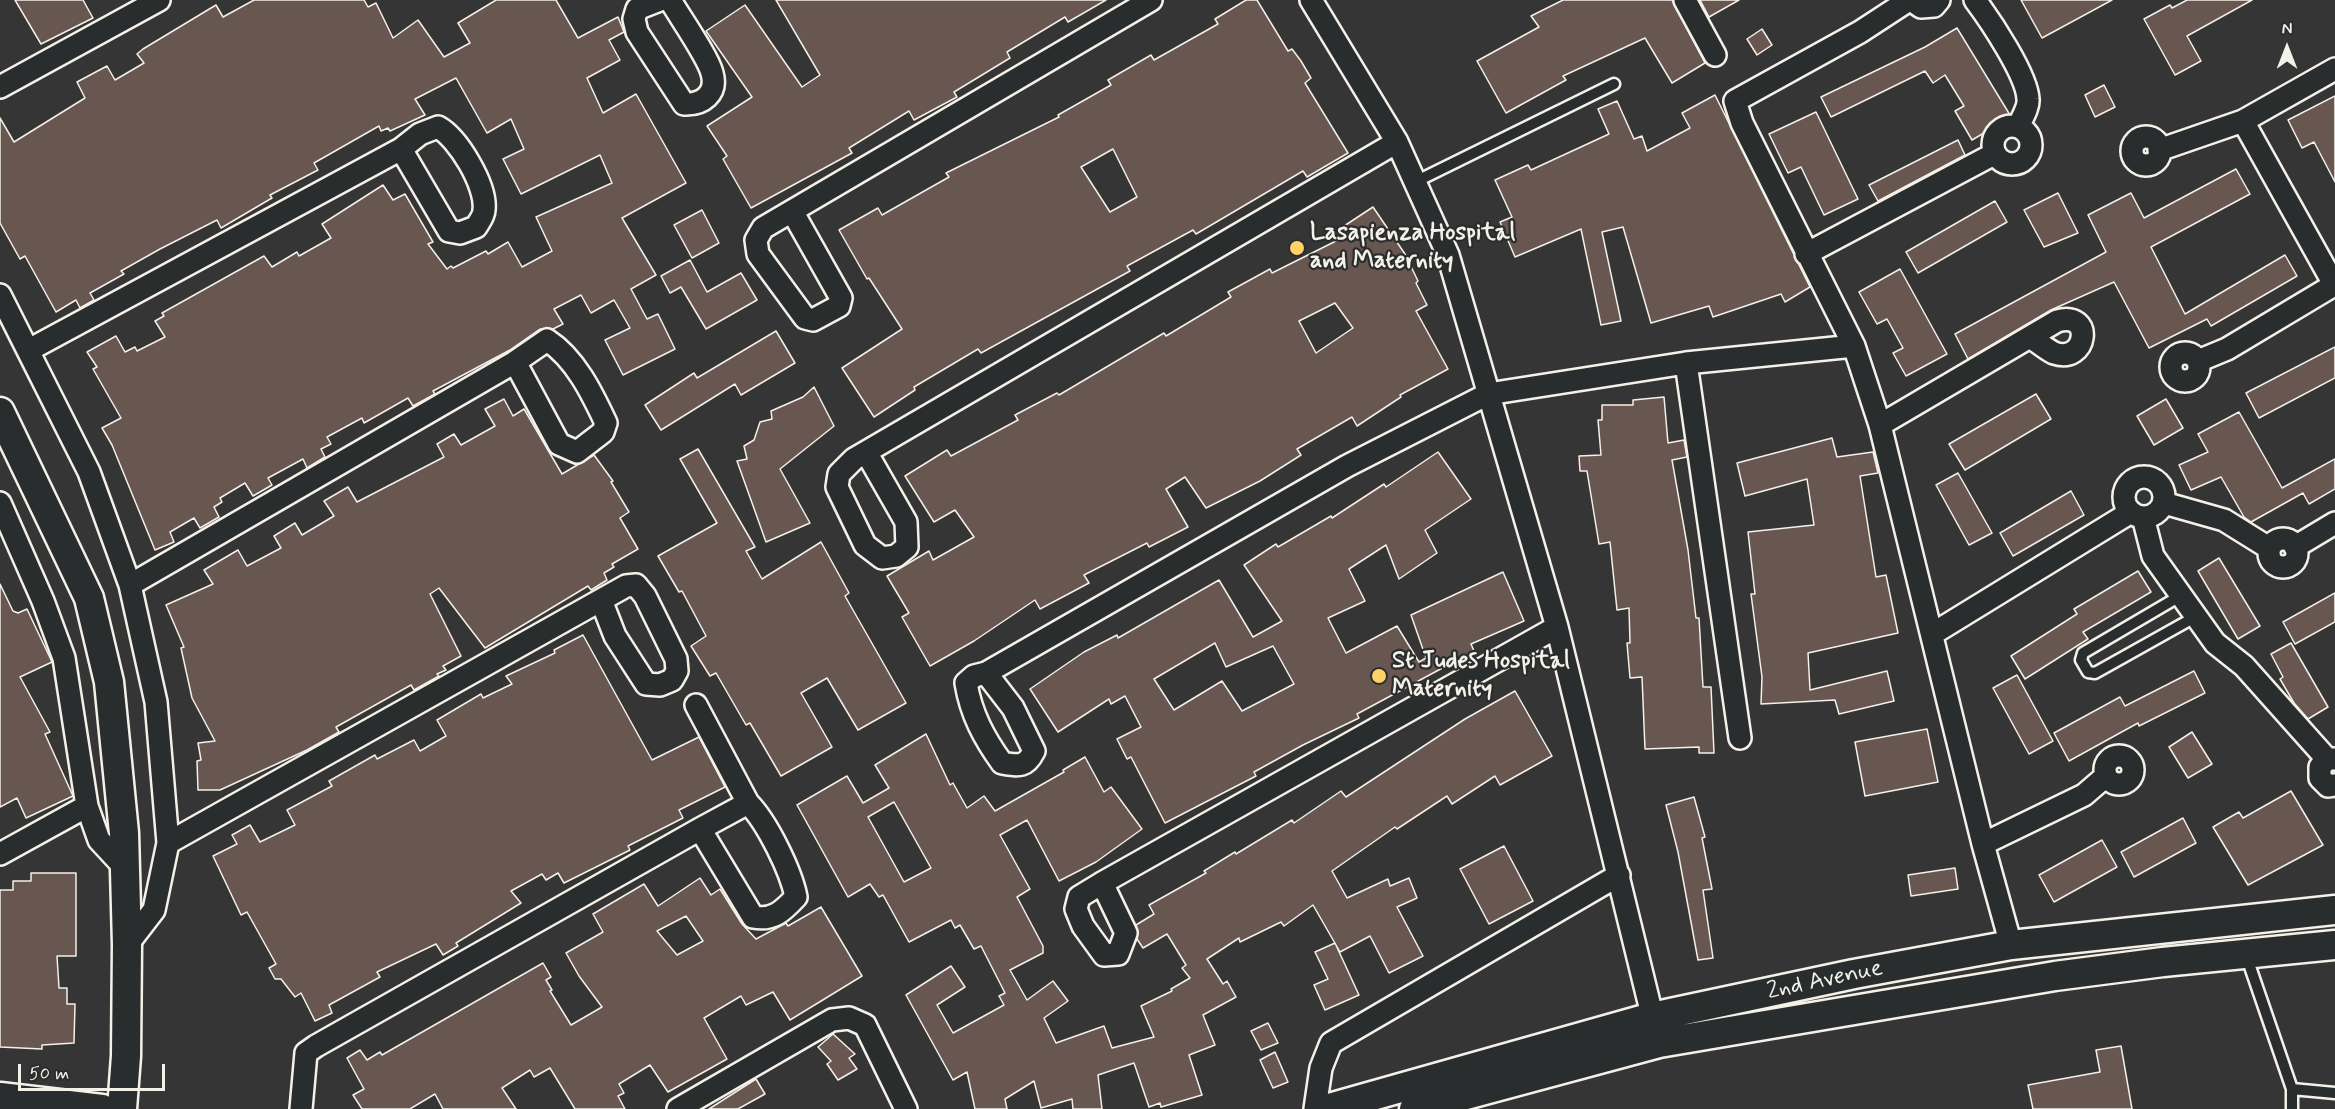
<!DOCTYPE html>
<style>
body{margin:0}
#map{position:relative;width:2335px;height:1109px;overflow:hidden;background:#363535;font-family:Mynerve,sans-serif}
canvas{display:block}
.north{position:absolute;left:2257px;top:18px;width:60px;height:60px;-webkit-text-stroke:4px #2a2d2e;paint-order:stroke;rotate:0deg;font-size:16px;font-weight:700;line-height:24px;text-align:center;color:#f4f1e8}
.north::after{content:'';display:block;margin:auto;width:21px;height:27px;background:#f4f1e8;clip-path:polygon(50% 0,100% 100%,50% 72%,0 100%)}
.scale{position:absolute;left:18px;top:1064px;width:147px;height:27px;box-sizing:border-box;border:3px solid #f4f1e8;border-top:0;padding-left:8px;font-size:18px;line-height:21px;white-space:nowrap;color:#f4f1e8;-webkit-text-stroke:4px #2a2d2e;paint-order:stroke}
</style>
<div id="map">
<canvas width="2335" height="1109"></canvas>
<div class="north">N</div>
<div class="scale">50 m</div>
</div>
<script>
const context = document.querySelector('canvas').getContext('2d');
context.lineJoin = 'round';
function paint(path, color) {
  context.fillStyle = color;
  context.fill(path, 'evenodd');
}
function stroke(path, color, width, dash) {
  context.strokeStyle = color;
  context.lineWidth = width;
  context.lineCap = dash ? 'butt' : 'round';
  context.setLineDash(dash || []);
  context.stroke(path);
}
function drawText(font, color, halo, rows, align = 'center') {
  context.font = font + ' Mynerve,sans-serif';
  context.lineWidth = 4.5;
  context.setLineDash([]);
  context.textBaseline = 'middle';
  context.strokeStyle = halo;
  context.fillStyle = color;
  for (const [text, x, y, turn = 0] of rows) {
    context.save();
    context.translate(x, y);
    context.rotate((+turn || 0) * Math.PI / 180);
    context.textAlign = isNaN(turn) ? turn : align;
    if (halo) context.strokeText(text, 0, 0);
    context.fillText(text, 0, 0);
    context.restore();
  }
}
const building = new Path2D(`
 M15 0H83L93 18 41 44Z
 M254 0H364L368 7 376 3 393 38 418 20 444 57 470 43 458 23 496 0H556L578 38 618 17 624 32 609 40 620 60 587 78 603 113 636 94 686 183 622 218 656 275 631 289 647 319 658 314 675 349 623 375 605 340 630 328 614 300 591 313 581 295 554 309 563 324 553 329H540L510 350 433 391 435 394 413 406 408 398 364 423 362 418 327 437 331 444 321 449 325 457 307 468 303 459 268 478 272 485 253 496 245 483 220 498 222 502 214 507 219 517 200 528 194 518 170 532 174 542 155 550 112 445 102 428 121 418 93 369 97 367 87 352 116 336 125 352 135 347 137 351 165 337 155 321 164 316 162 313 264 256 272 267 297 252 299 256 331 238 322 224 383 185 393 200 405 194 433 242 428 244 447 269 451 266 453 268 486 251 488 254 508 242 522 267 552 251 536 217 612 183 600 155 521 194 503 159 524 149 511 119 487 133 456 78 415 99 425 115 390 131 388 128 381 131 379 126 314 163 318 170 270 195 272 198 221 228 217 220 160 249 121 271 124 274 90 293 94 300 80 308 76 300 56 312 25 256 20 259 0 223V118L14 142 85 98 77 82 107 66 115 80 144 63 137 54 143 49 216 5 223 17Z
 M776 0H1106L1068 22 1065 17 1007 52 1010 58 954 92 957 97 914 120 909 111 849 148 852 153 751 208 723 159 727 156 707 126 752 97 706 31 745 5 802 87 820 75Z
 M1246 0H1257L1288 51 1292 49 1301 61 1311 78 1305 83 1348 153 1307 177 1303 171 1196 234 1193 230 1127 266 1130 271 981 353 978 349 914 387 915 390 874 417 842 368 902 329 869 278 867 279 839 230 878 208 882 215 949 177 946 173 1059 117 1058 115 1111 85 1108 80 1151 55 1154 60 1218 24 1215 19ZM1113 149 1137 197 1110 212 1081 167Z
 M1563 0H1672L1705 63 1672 83 1645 38 1563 76 1566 80 1506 113 1477 61 1539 27 1531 16Z
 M1700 0H1739L1709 17Z
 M2021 0H2112L2042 38Z
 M2187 0H2252L2187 36 2201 61 2175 75 2144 19 2170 5 2172 8Z
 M1957 28 2010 115 2008 119 1972 140 1955 111 1964 106 1945 75 1933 83 1925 71 1831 117 1821 97 1925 47Z
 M1762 29 1772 45 1757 55 1747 39Z
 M2104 85 2115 107 2095 117 2085 95Z
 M1715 95 1810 287 1785 302 1781 294 1713 317 1709 306 1651 323 1623 227 1602 232 1621 321 1601 325 1581 229 1515 257 1500 222 1512 217 1495 180 1528 165 1531 170 1609 134 1598 109 1617 101 1634 139 1642 136 1647 151 1690 128 1682 113Z
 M2335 96V182L2314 142 2302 148 2288 120Z
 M1816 112 1858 199 1824 215 1801 167 1788 173 1769 134Z
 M1958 140 1965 155 1878 201 1869 185Z
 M2236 169 2250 194 2151 247 2185 314 2285 255 2297 276 2211 326 2207 319 2149 348 2114 282 2051 310 1968 359 1955 334 2106 252 2088 215 2131 193 2144 218Z
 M2058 193 2078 233 2044 247 2024 210Z
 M1995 201 2007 222 1918 273 1906 252Z
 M1373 207 1405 254 1418 281 1416 283 1427 305 1416 311 1448 369 1400 395 1401 397 1357 426 1352 417 1297 449 1301 455 1260 481 1206 508 1185 477 1166 489 1188 527 1149 547 1147 543 1084 575 1089 583 1040 609 1035 600 974 641 930 666 902 617 909 613 887 576 929 551 933 560 974 537 955 510 934 522 905 476 947 450 951 456 1018 420 1015 415 1057 393 1059 395 1164 333 1166 336 1231 297 1228 292 1270 269 1272 273 1336 241 1332 234ZM1335 303 1353 328 1316 353 1299 321Z
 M702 210 719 243 692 258 674 225Z
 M690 260 707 292 741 273 757 300 706 329 681 287 670 293 661 276Z
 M1900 269 1947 354 1906 376 1893 353 1903 348 1887 319 1877 324 1859 292Z
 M776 331 795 363 741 395 735 384 661 430 645 405 694 373 697 378Z
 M2335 347V378L2259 418 2246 393Z
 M814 387 834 426 780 469 810 523 766 542 737 461 747 459 744 446 754 440 760 422 772 419 771 411 803 397Z
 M2036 394 2051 419 1965 470 1949 444Z
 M1664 397 1668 443 1684 440 1687 457 1672 460 1688 550 1696 618H1699L1703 687H1711L1714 753H1699V747L1645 749 1642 677 1630 678 1627 643H1630L1629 608 1617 610 1610 542 1599 544 1587 471H1580L1579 456 1601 455 1598 420H1602V405H1633V400Z
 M504 399 513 416 524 409 562 474 594 455 613 481 611 482 629 512 620 518 638 549 612 564 614 567 604 573 607 580 591 590 588 586 485 648 439 588 430 594 461 656 443 666 446 670 437 674 439 676 414 690 411 685 336 727 339 732 307 750 220 790H198L197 761 201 760 198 743 215 741 192 698 181 648 184 647 166 605 213 584 204 570 238 550 247 566 281 548 274 536 295 523 302 535 334 516 324 501 348 487 357 502 444 457 437 444 454 434 461 445 495 426 485 409Z
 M2166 399 2183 428 2154 445 2137 416Z
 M2239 412 2282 488 2335 459V489L2309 504 2303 493 2251 522 2244 517 2221 477 2191 490 2179 465 2208 452 2198 434Z
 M1832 438 1837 457 1873 452 1878 473 1860 476 1876 577 1886 575 1898 633 1808 653 1810 690 1887 671 1894 701 1839 714 1835 700 1761 704 1762 677 1751 594H1755L1748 532 1814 525 1807 479 1745 496 1737 463Z
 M698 449 755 547 746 551 762 579 821 542 849 593 845 596 906 703 858 730 827 678 801 693 832 747 781 776 750 723 746 725 716 673 710 676 691 646 706 636 682 591 679 592 658 556 717 523 680 459Z
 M1438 452 1471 499 1425 530 1437 553 1399 579 1386 545 1349 569 1365 601 1328 618 1346 653 1397 626 1419 662 1426 658 1411 615 1503 572 1524 621 1471 644 1474 651 1357 714 1359 718 1303 745 1254 772 1256 776 1165 823 1131 757 1127 759 1117 739 1141 727 1125 696 1111 704 1109 699 1058 732 1030 689 1084 652 1117 635 1118 638 1219 580 1253 637 1282 621 1244 565 1276 544 1278 547 1331 516 1332 518 1384 484 1386 487ZM1215 643 1226 667 1273 646 1294 684 1242 711 1222 681 1174 710 1154 679Z
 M1958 473 1992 533 1969 545 1936 485Z
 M2071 491 2084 515 2013 556 2000 533Z
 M2219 558 2260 626 2238 639 2198 571Z
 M2138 571 2151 592 2083 632 2088 639 2025 679 2011 656 2077 614 2074 609Z
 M0 584 13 611 18 613 27 609 52 662 20 677 50 732 45 734 73 796 26 818 17 798 0 807Z
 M2335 593V622L2295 644 2283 622Z
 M583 635 652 760 699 737 725 787 679 810 683 818 628 846 630 850 564 883 558 873 546 880 542 874 511 891 521 903 456 943 458 946 443 955 436 944 377 972 380 977 329 1005 332 1013 315 1021 301 993 295 997 281 979H275L269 968 276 964 247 912 241 915 213 856 237 844 232 835 250 825 260 842 295 825 287 810 332 786 329 781 375 755 377 759 414 740 420 751 446 736 437 720 481 694 483 698 512 684 506 676 555 653 554 650Z
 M2291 643 2328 707 2308 719 2294 703 2280 679 2283 677 2271 654Z
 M2194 671 2205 693 2139 726 2138 723 2069 761 2054 733 2120 697 2125 706Z
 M2017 675 2053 741 2029 754 1993 688Z
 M1515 691 1552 756 1500 785 1495 776 1452 804 1447 796 1397 829 1395 827 1332 871 1347 898 1388 879 1390 886 1409 878 1417 898 1397 907 1423 956 1389 973 1370 936 1340 952 1313 905 1284 926 1281 922 1240 942 1239 938 1207 959 1223 984 1227 981 1236 997 1203 1015 1215 1045 1189 1055 1202 1095 1161 1107 1160 1103 1149 1107 1134 1063 1098 1075 1102 1109H1073L1072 1099 1041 1108 1034 1081 1005 1099 1007 1109H975L967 1072 953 1080 906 995 951 966 965 987 937 1005 953 1033 1004 1005 999 996 1005 993 981 946 974 949 960 925 955 928 951 920 909 942 883 895 879 897 870 884 848 897 797 805 847 776 863 803 889 788 875 765 926 734 950 785 953 783 967 808 984 796 995 811 1064 772 1063 770 1085 757 1104 792 1111 787 1142 829 1096 862 1059 881 1027 820 1000 835 1030 889 1017 897 1043 946V953L1010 970 1027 1000 1053 981 1068 1001 1044 1018 1056 1043 1104 1026 1112 1048 1154 1037 1141 1006 1172 991 1171 989 1190 978 1182 968 1186 965 1167 934 1143 948 1137 939 1136 925 1154 914 1149 905 1206 873 1204 871 1235 852 1236 854 1292 820 1294 823 1341 791 1346 797 1465 719ZM894 802 931 868 904 882 868 817Z
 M1927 729 1938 782 1865 796 1855 742Z
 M2192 732 2212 764 2188 778 2169 747Z
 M2291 791 2323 845 2248 885 2213 827 2239 812 2243 818Z
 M1694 797 1705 837 1702 838 1712 889 1703 890 1713 958 1698 960 1678 852 1666 805Z
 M2183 818 2196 843 2134 877 2121 852Z
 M2102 840 2117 867 2054 902 2039 875Z
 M1504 846 1533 901 1489 924 1460 869Z
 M1955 868 1958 889 1911 896 1908 875Z
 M31 873H76V956H57L59 988H67V1004H75L74 1043 42 1045V1049L0 1047V890H13V881H31Z
 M700 878 711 895 720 889 742 924 756 939 786 923 788 926 821 907 862 976 790 1020 773 992 746 1005 741 996 704 1018 727 1059 668 1092 650 1065 619 1084 624 1093 618 1096 625 1109H575L550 1068 534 1077 530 1070 502 1088 516 1109H443L435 1094 410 1109H362L353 1095 364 1089 347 1058 360 1050 367 1060 380 1052 382 1055 543 963 551 977 546 980 552 990 550 991 571 1025 602 1007 579 976 566 953 603 932 593 914 644 884 658 906ZM686 916 703 941 677 955 657 931Z
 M1335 943 1359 995 1325 1010 1314 985 1328 979 1315 952Z
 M1268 1023 1278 1043 1261 1050 1251 1031Z
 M833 1034 855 1054 849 1058 857 1069 838 1080 827 1064 831 1061 818 1047Z
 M2121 1046 2132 1109H2033L2028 1085 2100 1072 2096 1050Z
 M1275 1052 1288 1082 1273 1088 1260 1060Z
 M756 1079 765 1094 738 1109H709Z`);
paint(building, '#685651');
stroke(building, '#f4f1e8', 1.5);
const lane = new Path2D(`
 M1417 181 1614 84
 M2180 596 2083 653 2081 660 2088 672 2095 673 2195 617
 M2246 955 2292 1089V1109
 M2292 1089 2335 1093`);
const street = new Path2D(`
 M660 0 637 9 634 19 637 32 684 104C702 105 718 94 712 73 708 57 680 17 670 0
 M1311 0 1397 142 1448 255 1557 627 1656 1031
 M1685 0 1715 55
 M1909 0 1860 32 1735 101 1742 123 1854 346 1880 425 1983 844 2011 945
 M1911 0 1921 7 1934 6 1939 0
 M1975 0C1990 20 2027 75 2028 99 2029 107 2022 118 2019 125
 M0 87 159 0
 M2243 121 2335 286
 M1993 145a19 19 0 1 1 38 0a19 19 0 1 1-38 0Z
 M2132 151a14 14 0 1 1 28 0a14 14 0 1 1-28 0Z
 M2159 150 2243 121 2335 69
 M792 211 841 298 839 306 813 320 805 318 758 254 756 240 763 228 1151 0
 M1806 254 1994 154
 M0 295 89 472 130 585 156 702 168 843 154 910 127 945
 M29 350 401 149 420 134 438 127C458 138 487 186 484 210 484 216 479 222 476 227L460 233 449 231 401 149
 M2171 367a14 14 0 1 1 28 0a14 14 0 1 1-28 0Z
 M2198 361 2227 349 2334 285
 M1686 363 1740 738
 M1880 425 2057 321C2095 310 2087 365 2054 353 2046 349 2038 342 2030 337
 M866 452 906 522 907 547 896 556 882 558 865 545 837 487 839 474 854 459 1397 142
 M2124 497a20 20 0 1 1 40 0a20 20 0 1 1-40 0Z
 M0 503 43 601 64 658 87 806 99 840 124 867
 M2164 503 2224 520 2269 548
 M2143 517 2153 556 2215 643 2244 666 2327 759
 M2269 553a14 14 0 1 1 28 0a14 14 0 1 1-28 0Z
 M2295 547 2335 523
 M130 585 515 362 547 340C575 358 592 393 606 423L603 432 577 452 559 444 515 362
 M1934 633 2131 512
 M986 673 1013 708 1034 751C1026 767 1020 766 1002 763 984 738 971 714 966 683L974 676 986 673 1347 466 1488 394 1686 363 1854 346
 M696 705 748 803
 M2105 770a14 14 0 1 1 28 0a14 14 0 1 1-28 0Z
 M2335 759H2327L2320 767V778L2328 786 2335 785
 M168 843 601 600 626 586 636 585 645 596 676 659 677 671 672 680 660 685 646 684 615 636 601 600
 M1983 844 2084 795 2106 776
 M0 854 87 806
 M1102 883 1126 933 1118 954 1104 955 1083 926 1076 909 1079 897 1102 883 1557 627
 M301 1109 306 1053 316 1046 700 829 748 803C767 822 791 871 796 897 783 911 773 921 753 917L700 829
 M678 1109 832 1020 849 1018 865 1025 906 1109
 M1315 1109 1321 1068 1331 1043 1619 875`);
const secondary = new Path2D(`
 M0 412 89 598 109 682 124 833 127 945 126 1056 122 1109
 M0 1097 102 1109
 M1326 1109 1652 1017 1854 974 2011 945 2335 910
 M1414 1109 1659 1043 2055 976 2163 962 2335 945`);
stroke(lane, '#f4f1e8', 15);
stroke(street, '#f4f1e8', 26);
stroke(secondary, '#f4f1e8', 33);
stroke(lane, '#2a2d2e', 10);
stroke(street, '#2a2d2e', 21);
stroke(secondary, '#2a2d2e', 28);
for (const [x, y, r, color] of [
 [1297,248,8,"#ffd166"],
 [1379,676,8,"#ffd166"]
]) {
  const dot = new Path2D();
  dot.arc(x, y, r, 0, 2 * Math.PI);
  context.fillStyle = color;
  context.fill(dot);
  stroke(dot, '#2a2d2e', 2);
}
drawText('bold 24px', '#f4f1e8', '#2a2d2e', [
 ["Lasapienza Hospital",1310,234],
 ["and Maternity",1310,262],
 ["St Judes Hospital",1392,662],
 ["Maternity",1392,690]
], 'left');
drawText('24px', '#f4f1e8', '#2a2d2e', [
 ["2nd Avenue",1825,981,-12]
]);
</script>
